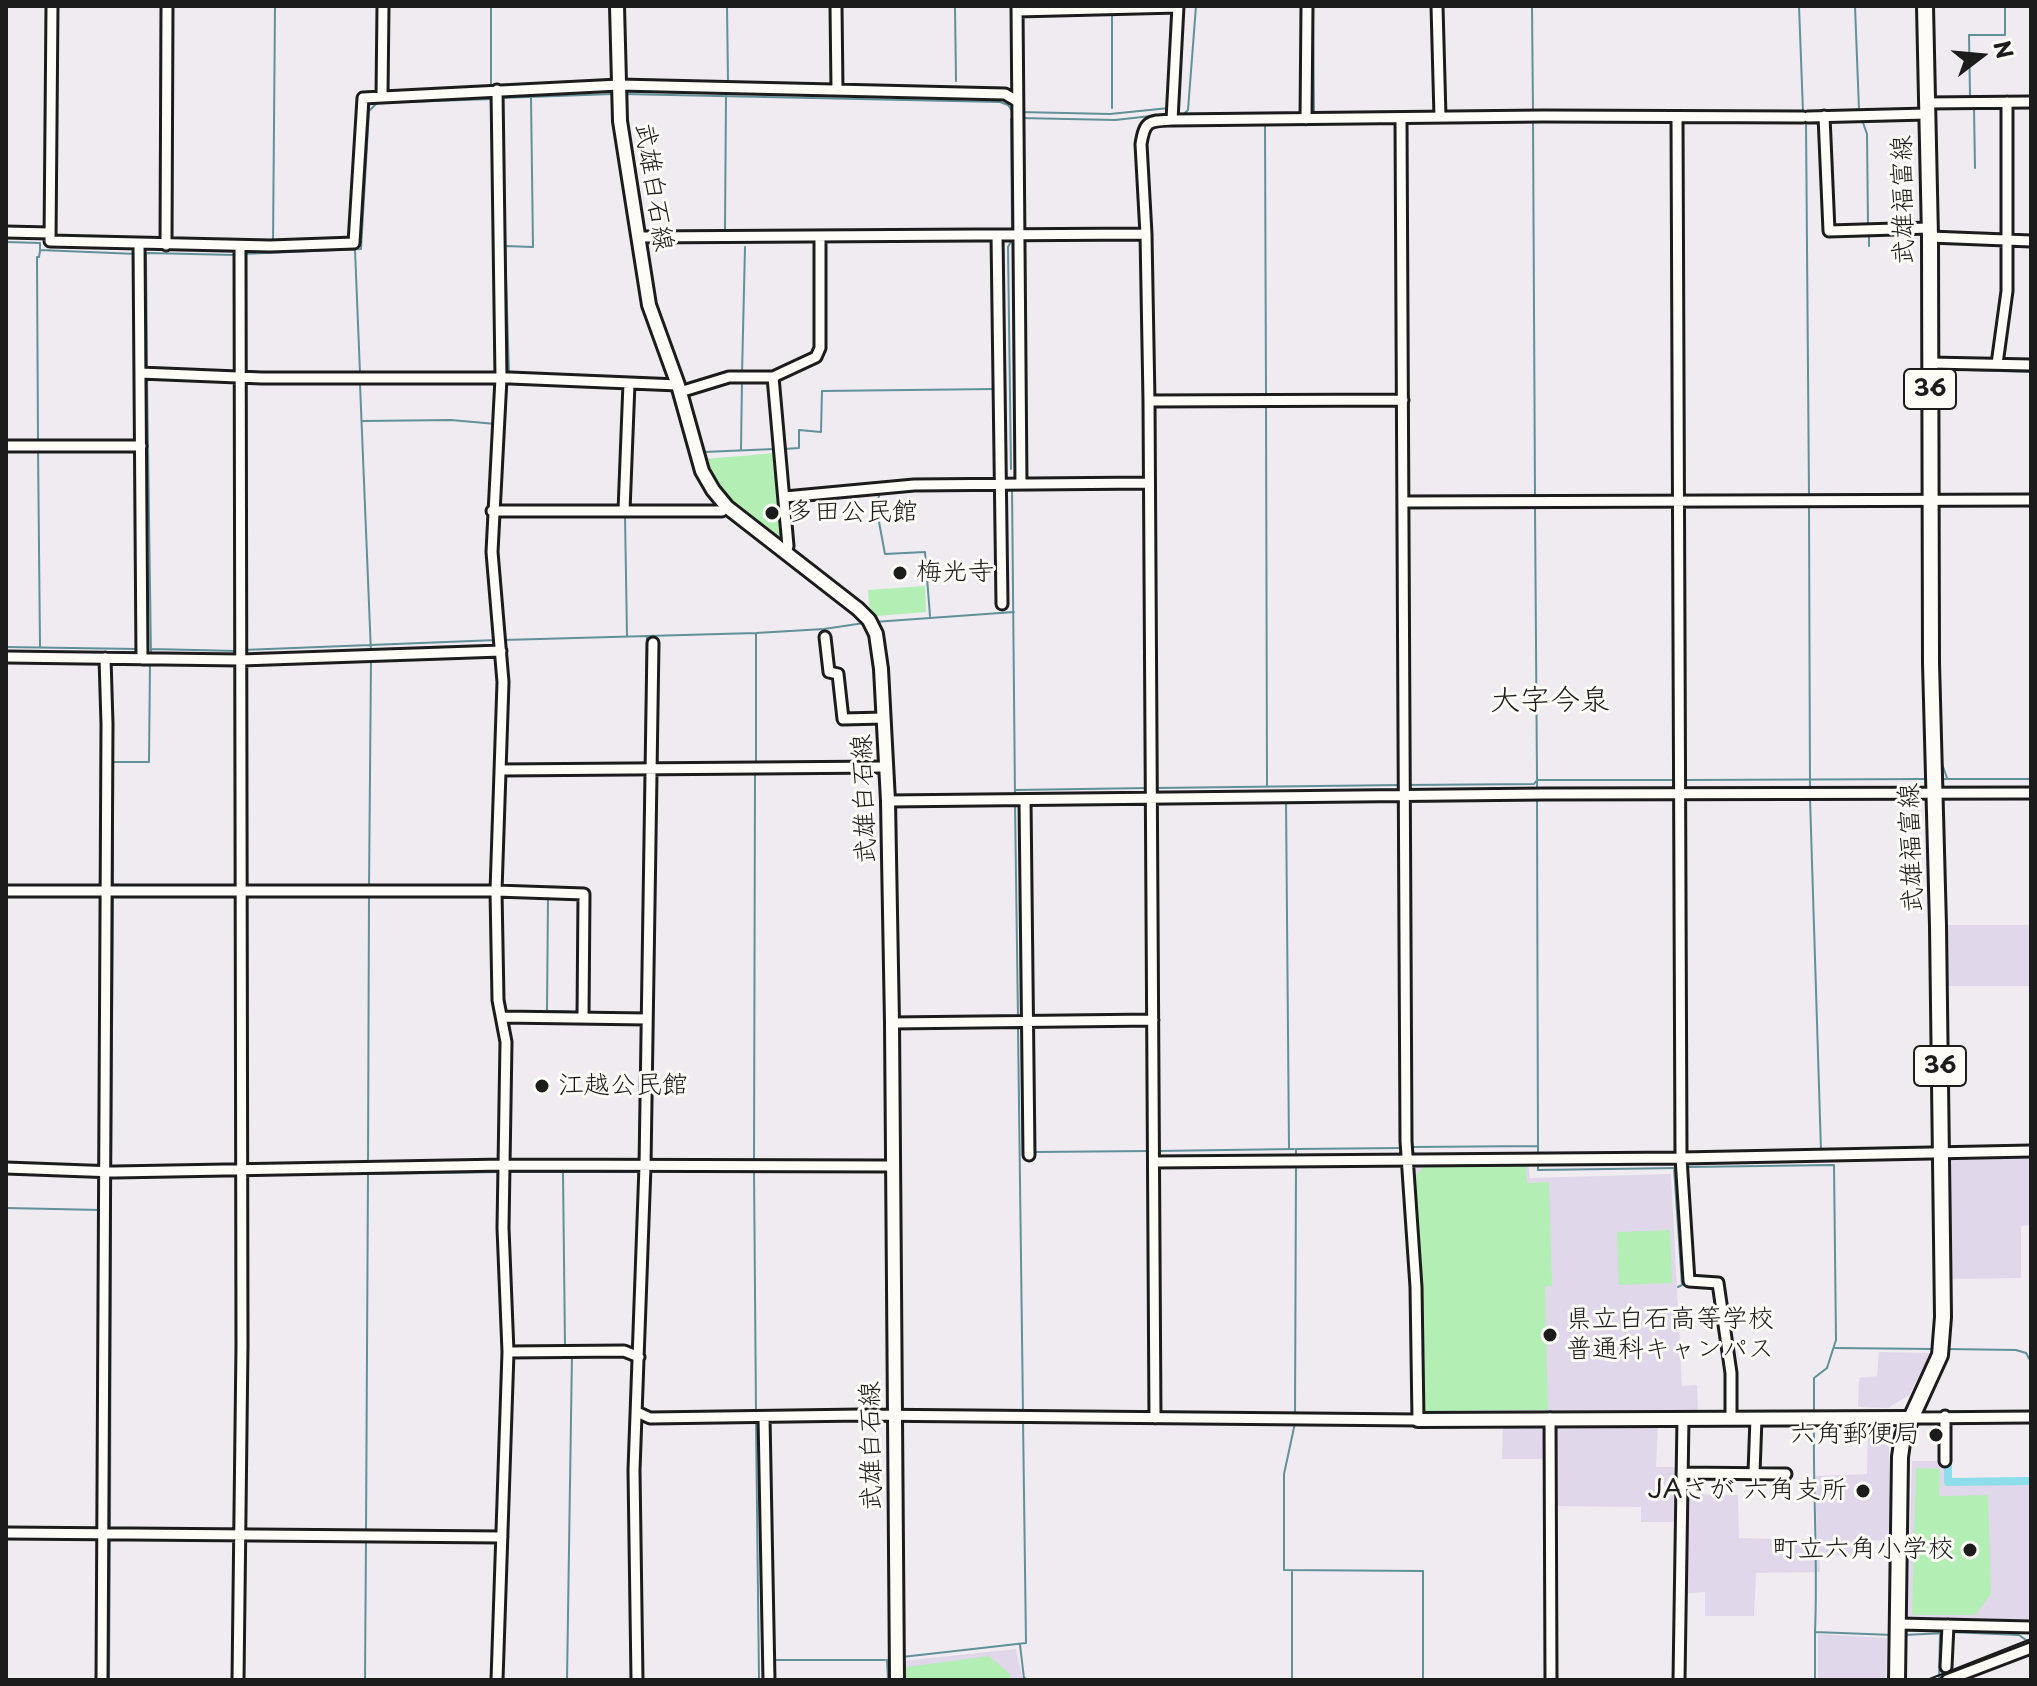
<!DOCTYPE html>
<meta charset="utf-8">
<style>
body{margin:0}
#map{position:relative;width:2037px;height:1686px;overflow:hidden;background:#f0ebf1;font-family:"Playpen Sans",sans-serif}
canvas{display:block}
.frame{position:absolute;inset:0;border:8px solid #1c1c1c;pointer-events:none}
.north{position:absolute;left:1941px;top:16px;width:80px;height:80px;-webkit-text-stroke:6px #fdfcf7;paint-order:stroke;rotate:74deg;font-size:22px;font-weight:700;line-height:32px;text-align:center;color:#1c1c1c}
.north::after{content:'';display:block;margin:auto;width:28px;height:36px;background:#1c1c1c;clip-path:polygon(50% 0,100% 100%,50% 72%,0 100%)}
</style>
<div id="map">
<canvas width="2037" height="1686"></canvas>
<div class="frame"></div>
<div class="north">N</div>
</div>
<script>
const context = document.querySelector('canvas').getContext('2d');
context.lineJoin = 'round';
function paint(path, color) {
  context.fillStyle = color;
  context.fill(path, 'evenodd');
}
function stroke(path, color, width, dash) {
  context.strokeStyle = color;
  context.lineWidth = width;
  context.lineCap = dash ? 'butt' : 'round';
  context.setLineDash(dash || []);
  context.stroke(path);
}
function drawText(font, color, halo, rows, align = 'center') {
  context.font = font + ' "Playpen Sans","Klee One",sans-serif';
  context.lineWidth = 6;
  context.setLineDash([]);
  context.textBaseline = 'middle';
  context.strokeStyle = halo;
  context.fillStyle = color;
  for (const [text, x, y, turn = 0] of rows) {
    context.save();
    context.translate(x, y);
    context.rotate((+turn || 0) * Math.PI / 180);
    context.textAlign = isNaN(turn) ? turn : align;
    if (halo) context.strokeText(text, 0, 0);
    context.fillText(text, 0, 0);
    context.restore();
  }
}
paint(new Path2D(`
 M1943 925H2031V986H1944Z
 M2031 1154V1225L2021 1226V1278L1947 1279 1946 1155Z
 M1414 1162 1528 1163 1530 1178 1671 1174 1682 1386 1697 1385 1698 1411 1420 1414 1411 1166Z
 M1879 1352 1931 1353 1909 1395 1888 1408 1858 1407 1859 1378 1877 1376Z
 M1658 1422 1656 1467H1680V1494L1738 1495 1739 1538 1817 1540 1815 1476 1867 1474 1868 1424 1878 1425 1889 1441 1890 1541 1861 1540 1859 1556 1819 1555 1820 1572 1756 1573 1754 1616H1705V1592L1678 1594 1679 1522H1641V1507L1547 1506 1546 1459H1502L1503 1423Z
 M1912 1461H1946L1947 1484 2031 1483V1623L1912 1620 1908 1616Z
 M1818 1634 1887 1638 1886 1680H1818Z
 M1016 1649 1023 1680H902V1661Z`), '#e0d7ea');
paint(new Path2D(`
 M776 453 787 542 782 545C748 518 720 501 704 459Z
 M925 586 926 612 877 616 869 607 868 590Z
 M1426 1164 1526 1166 1527 1183 1549 1182 1552 1286H1545L1548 1410 1423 1411 1422 1284 1414 1178Z
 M1670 1230 1672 1283 1619 1285 1617 1232Z
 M1916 1468 1940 1469 1939 1496 1988 1495 1991 1594 1975 1615H1912Z
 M989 1656 1010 1674 1011 1680H906V1667Z`), '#b3efb4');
stroke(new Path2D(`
 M491 6V85
 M727 6 728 81
 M955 6 956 81
 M1313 6 1314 111
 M1532 6 1533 113
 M1799 6 1803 112
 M1855 6 1859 110
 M1112 13V108
 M624 94 1000 102 1008 105 1013 112
 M1970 96 1969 35H2005V6
 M500 98 613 94
 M1178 104 1184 6
 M1974 108 1975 168
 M1020 112 1110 114 1169 108
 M1176 114 1183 115 1188 110 1196 6
 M1020 118 1115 120 1169 114
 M1533 119 1535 497
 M1862 120 1867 134 1868 225
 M1806 122 1809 496
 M1265 125 1266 396
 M1012 229 1011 119 1014 118
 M725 230 726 95
 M1869 235V246
 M160 240 161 6
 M6 242 40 243V250L137 254
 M273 244 275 6
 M355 250 360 373
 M147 253 236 255
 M146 254 147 369
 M242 254 361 249 369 111 377 103 493 99
 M509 373 669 379 670 381
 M509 373 505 246 533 247 531 98
 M742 374 745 247
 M147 375 151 657
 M360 384 371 653
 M672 387 690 453
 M1266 402 1267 787
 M363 421 451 420 496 424
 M502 424 508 380
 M38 442 37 257H39L40 251
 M502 446 503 424
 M38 448 40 646
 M784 449 799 448V430L821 432 822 391 995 389
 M741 450 742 380
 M704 452 774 449
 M1011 469 1008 247 1012 240
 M1012 487 1015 797
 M880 493 876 506 885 554 925 552 930 616
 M1938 495V369L2031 372
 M1809 506 1810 792
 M1938 506 1941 761 1947 778
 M619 507 622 432
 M1535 507 1537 780H1678
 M625 515 627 636
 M874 622 1014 612
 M503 640 756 633 824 629 864 623
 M6 647 137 649
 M151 649 237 651
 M243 650 497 640
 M756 764V633
 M645 766 647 637
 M1940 779H2031
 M1684 780 1930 779
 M1406 785 1534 784 1537 780V789
 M1154 788 1400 785
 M1015 790 1148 788
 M1810 798 1821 1151
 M1286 800 1289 1149
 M1537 800 1538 1157
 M1015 804 1018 1018
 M113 885V762H149L150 663
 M369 889 371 659
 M548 898 547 1011 580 1012
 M586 1012 640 1014
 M642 1014 645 773
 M1018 1027 1023 1413
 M1411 1147 1537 1146
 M1157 1151 1294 1149
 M1033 1152 1150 1151
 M1296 1157V1149L1401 1148
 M639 1162 642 1021
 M754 1164 755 770
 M1538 1164V1170L1677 1168
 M368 1165 369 895
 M1687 1167 1834 1165 1836 1340 1827 1368 1814 1378V1414
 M1674 1168 1682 1285 1678 1287
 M111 1169 113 896
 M754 1170 756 1412
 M508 1172H638V1169
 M563 1172 565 1347H572
 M368 1174 502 1172
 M6 1208 101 1210
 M1835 1348 1933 1349
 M1947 1349 2016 1350 2026 1353 2031 1362
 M1295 1417 1296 1164
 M756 1422 759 1680
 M1295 1423 1284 1474V1570L1423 1571V1680
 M1814 1425C1813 1494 1818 1563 1815 1632L1893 1635
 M110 1529 111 1176
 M366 1533 368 1171
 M1292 1571V1680
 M1951 1632 2019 1635 2030 1643
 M1904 1635 1945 1633
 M1020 1645 1024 1678 1029 1680
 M902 1657 1026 1643 1023 1419
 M772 1660H885
 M109 1680 110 1536
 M365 1680 366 1539
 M567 1680 572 1353
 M888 1680 887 1660 891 1659
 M1071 1680H1190
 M1815 1680V1633
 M1939 1680 1940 1635`), '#609098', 2);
stroke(new Path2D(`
 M1948 1464V1482L2031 1481`), '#8dddea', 8);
const street = new Path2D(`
 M52 6 50 241 270 246 354 243 363 98 619 85 1005 94 1017 101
 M836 6 837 90
 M1017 6 1021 484
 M1437 6 1440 117
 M1017 11 1178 7
 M497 90 501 378 492 552 503 682 496 891 498 1000 506 1042 503 1228 508 1352 497 1680
 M382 96 383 6
 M1927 103 2031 102
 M1824 116 1829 231 1929 228
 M1808 117 1927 114
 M1677 118 1681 1158 1689 1281 1718 1283 1731 1373V1418
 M1306 119 1307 6
 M1172 120 1178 6
 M6 232 50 233
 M997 235 1002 604
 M640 237 1146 234
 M1930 237 2031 241
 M139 244 142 659
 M166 245 167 6
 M1930 363 2031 365
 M1997 364 2007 291V102
 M140 373 262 378H510L678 385
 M773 377 788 546 786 554
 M680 392 729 377H773L816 357 820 348V237
 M1149 401 1403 400
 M6 446H141
 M785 497 914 485 1148 483
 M1403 502 2031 500
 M492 511H722L727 507
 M624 511 629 383
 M825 637 829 672 838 674 843 719 884 718
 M6 657 241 660 501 651
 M501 770 886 767
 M1025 800 1029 1155
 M888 801 1544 794 2031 793
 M6 891H496L584 894 583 1018
 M503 1017 647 1019
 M892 1023 1153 1020
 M1154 1162 1681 1158 2031 1151
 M6 1168 115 1172 504 1165 892 1166
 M508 1352 624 1351 639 1357
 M637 1412 650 1418 861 1415 1418 1420 1416 1287 1406 1141 1401 119
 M764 1417 769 1680
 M1155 1418 1149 401 1146 234 1141 144C1145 120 1149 121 1172 120L1543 116 1803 117
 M1550 1418 1551 1680
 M1911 1418 2031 1417
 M1945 1461V1416
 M1682 1473 1786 1474
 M1754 1473 1756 1418
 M6 1533 502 1537
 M1899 1624 2031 1627
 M1946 1667 1948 1625
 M102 1680 107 724 105 658
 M238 1680 242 1345 240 246
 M637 1680 634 1470 645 1166 653 643
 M1679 1680 1683 1418
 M1947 1680 2031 1648`);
const secondary = new Path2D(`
 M617 6 620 121 649 305 678 385 702 471 713 490 727 507 858 609 869 620 876 634 881 669 888 801 892 1023 897 1680
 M1418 1420 1911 1418`);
const primary = new Path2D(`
 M1897 1680 1900 1457 1903 1436 1940 1355 1943 1317 1938 926 1931 663 1930 237 1925 6`);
stroke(street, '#1c1c1c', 15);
stroke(secondary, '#1c1c1c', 18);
stroke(primary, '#1c1c1c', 20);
stroke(street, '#fdfcf7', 9);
stroke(secondary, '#fdfcf7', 12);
stroke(primary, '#fdfcf7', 14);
stroke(new Path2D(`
 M1927 1680 2031 1639`), '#1c1c1c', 2);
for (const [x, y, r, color] of [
 [772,513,8,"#1c1c1c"],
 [900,573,8,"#1c1c1c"],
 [542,1086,8,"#1c1c1c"],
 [1550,1335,8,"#1c1c1c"],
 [1936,1435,8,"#1c1c1c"],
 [1863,1491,8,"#1c1c1c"],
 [1970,1550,8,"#1c1c1c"]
]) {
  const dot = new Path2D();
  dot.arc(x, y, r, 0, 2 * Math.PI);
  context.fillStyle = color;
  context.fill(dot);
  stroke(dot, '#fdfcf7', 3);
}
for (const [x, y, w] of [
 [1930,389,52],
 [1940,1066,52]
]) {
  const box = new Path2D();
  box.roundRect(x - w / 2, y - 20, w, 40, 6);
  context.fillStyle = '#fdfcf7';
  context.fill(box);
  stroke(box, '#1c1c1c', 2);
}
drawText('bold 24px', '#1c1c1c', null, [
 ["36",1930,389],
 ["36",1940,1066]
]);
drawText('26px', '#1c1c1c', '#fdfcf7', [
 ["武雄白石線",653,187,81],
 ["武雄福富線",1904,200,-91],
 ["武雄白石線",865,799,-92],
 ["武雄福富線",1912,848,-92],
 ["武雄白石線",872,1446,-91]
]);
drawText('26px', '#1c1c1c', '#fdfcf7', [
 ["多田公民館",788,513],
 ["梅光寺",916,573],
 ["江越公民館",558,1086],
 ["県立白石高等学校",1566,1320],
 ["普通科キャンパス",1566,1350],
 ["六角郵便局",1920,1435,"right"],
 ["JAさが 六角支所",1847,1491,"right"],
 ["町立六角小学校",1954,1550,"right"]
], 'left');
drawText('30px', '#1c1c1c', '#fdfcf7', [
 ["大字今泉",1550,702]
]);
</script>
